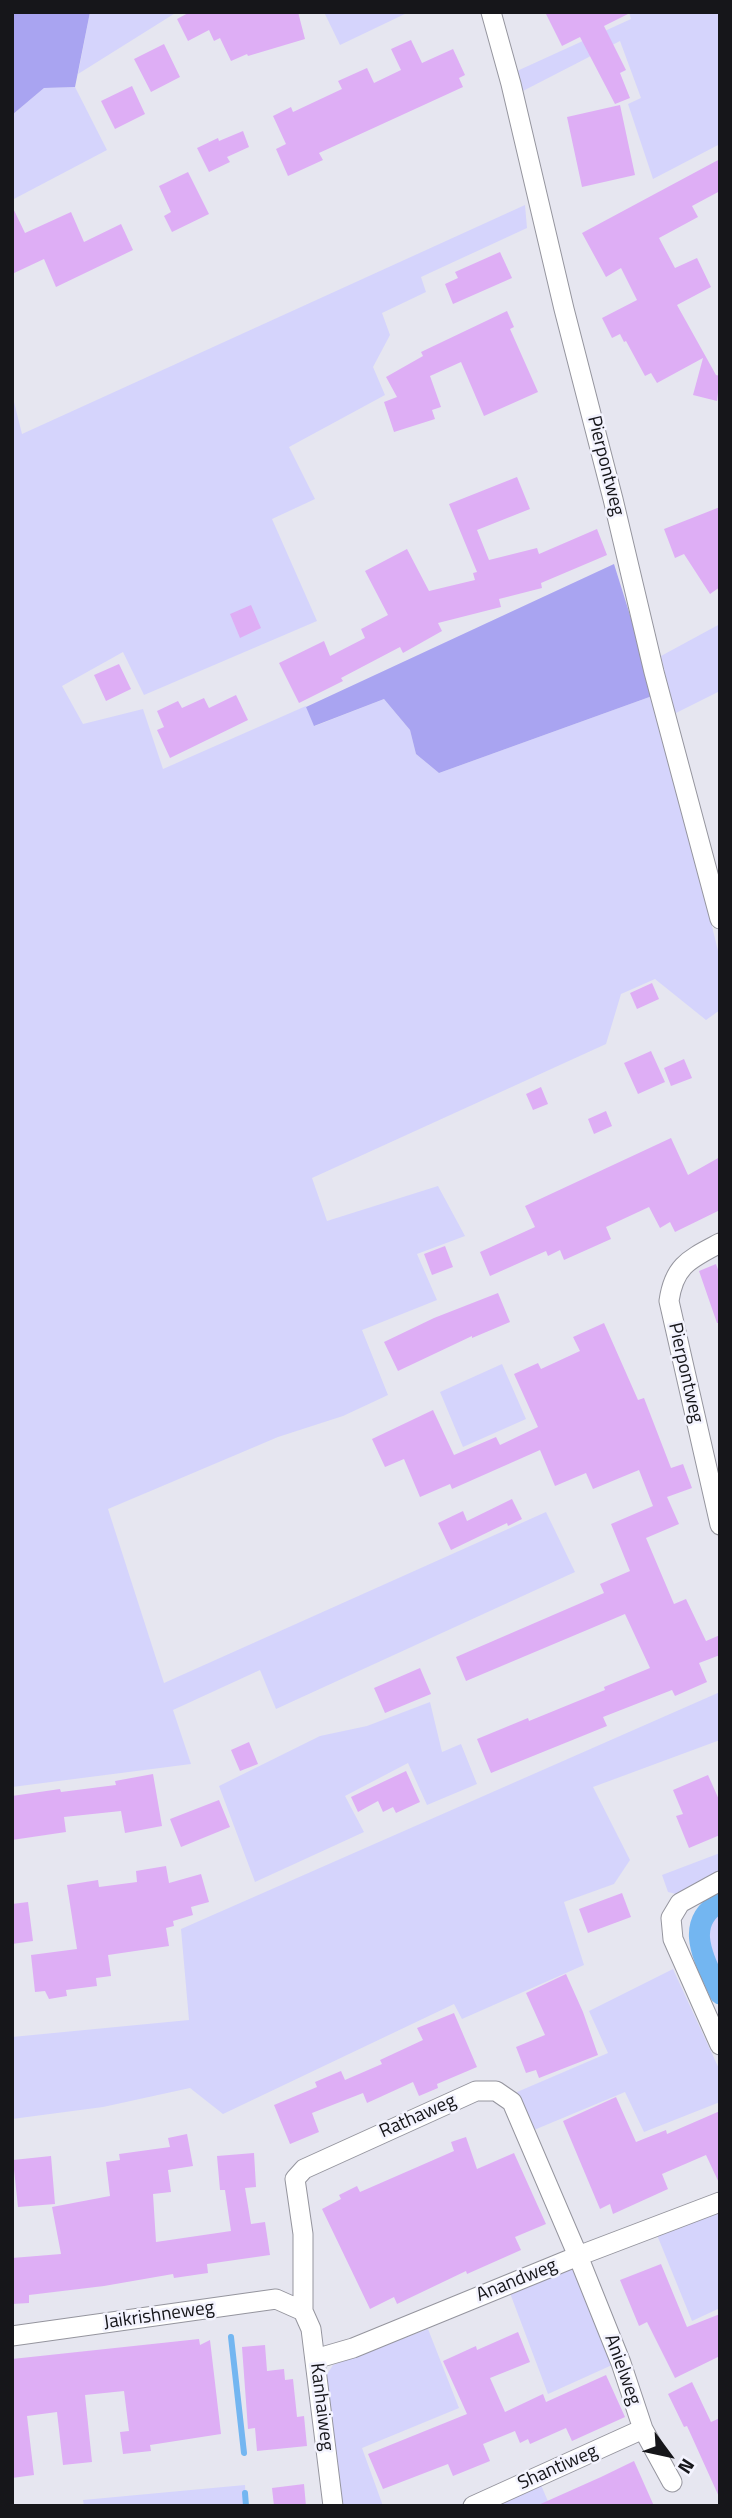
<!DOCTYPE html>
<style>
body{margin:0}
#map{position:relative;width:732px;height:2518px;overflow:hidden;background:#e6e6f0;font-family:"Titillium Web",sans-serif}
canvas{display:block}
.frame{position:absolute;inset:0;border:14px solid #16161a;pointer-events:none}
.north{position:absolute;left:634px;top:2420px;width:70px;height:70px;-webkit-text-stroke:5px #f3f3fe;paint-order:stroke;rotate:123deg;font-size:19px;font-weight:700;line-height:28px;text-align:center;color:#16161a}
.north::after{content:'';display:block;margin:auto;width:24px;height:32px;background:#16161a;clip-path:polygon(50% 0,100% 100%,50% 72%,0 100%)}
</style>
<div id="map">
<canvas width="732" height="2518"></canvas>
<div class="frame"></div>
<div class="north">N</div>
</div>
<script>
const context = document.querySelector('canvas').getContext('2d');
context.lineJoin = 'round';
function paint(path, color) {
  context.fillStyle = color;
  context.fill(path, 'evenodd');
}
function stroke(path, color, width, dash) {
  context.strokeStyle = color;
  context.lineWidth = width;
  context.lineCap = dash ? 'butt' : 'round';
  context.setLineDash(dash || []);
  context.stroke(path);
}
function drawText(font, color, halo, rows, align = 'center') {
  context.font = font + ' "Titillium Web",sans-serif';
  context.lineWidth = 5;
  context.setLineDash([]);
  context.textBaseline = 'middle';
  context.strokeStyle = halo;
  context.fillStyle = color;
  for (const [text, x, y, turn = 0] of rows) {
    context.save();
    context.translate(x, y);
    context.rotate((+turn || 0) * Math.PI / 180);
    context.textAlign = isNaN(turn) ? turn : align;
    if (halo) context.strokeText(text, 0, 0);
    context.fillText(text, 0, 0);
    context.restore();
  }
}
paint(new Path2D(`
 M90 12H177L78 74Z
 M324 12H409L340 45Z
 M629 12H720V144L653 179 628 104 641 98 620 41 519 93 517 71 631 19Z
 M75 87 107 150 12 200V115L44 88Z
 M525 205 527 228 421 277 426 292 382 313 390 335 373 367 385 395 289 447 315 499 272 519 317 621 144 695 123 652 62 686 83 724 143 709 163 769 306 706 315 726 384 699 410 730 416 754 439 773 655 695 720 959V1010L706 1020 655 979 621 994 606 1044 312 1178 327 1221 438 1186 465 1236 417 1254 437 1300 362 1330 388 1395 343 1416 278 1437 108 1509 164 1683 546 1512 575 1572 276 1709 260 1670 173 1710 191 1764 12 1787V394L22 434Z
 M720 624V691L674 714 661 656Z
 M502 1364 526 1419 463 1447 440 1392Z
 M720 1692V1740L593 1787 630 1860 614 1884 564 1902 584 1965 462 2019 454 2004 223 2114 190 2088 103 2107 12 2119V2037L189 2020 181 1929Z
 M430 1702 442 1752 461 1744 477 1784 427 1805 408 1763 345 1796 364 1832 255 1882 219 1786 320 1736 367 1726Z
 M720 1853V1872L680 1895 668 1892 662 1875Z
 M720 1902V1994C707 1963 681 1925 720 1902Z
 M673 1969 720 2071V2102L644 2132 625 2092 534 2130 517 2092 608 2053 589 2011Z
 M720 2210V2308L692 2321 657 2235Z
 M577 2266 612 2365 548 2394 510 2293Z
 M428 2329 459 2408 362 2448 383 2506H340L326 2376 333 2365Z
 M245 2485 246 2506H84L83 2500Z
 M541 2485 550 2506H488Z`), '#d5d4fc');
paint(new Path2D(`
 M12 12H90L75 87 44 88 12 115Z
 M614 564 655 695 439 773 416 754 410 730 384 699 314 726 306 707Z`), '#a9a4f1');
stroke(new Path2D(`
 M231 2337 244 2453
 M245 2493 246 2506`), '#73b6f1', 6);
stroke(new Path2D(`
 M720 1902C681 1925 707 1963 720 1994`), '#73b6f1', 21);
paint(new Path2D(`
 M190 12H298L305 39 248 56 247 54 231 61 220 38 214 41 209 30 188 41 177 19Z
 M545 12H632L604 26 626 70 620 73 630 98 615 104 580 37 562 46Z
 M411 40 422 63 453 49 465 75 459 78 463 87 319 153 323 160 288 176 276 149 286 144 273 116 291 107 293 112 342 89 338 81 367 68 374 83 401 70 391 49Z
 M164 44 180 77 151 92 134 59Z
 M132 86 145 114 115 129 101 101Z
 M620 105 635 175 582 187 567 117Z
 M243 131 249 147 227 157 230 162 209 172 197 148 218 138 219 141Z
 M720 159V191L692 206 698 217 659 238 675 268 697 258 711 287 677 305 716 375 720 376 717 401 693 395 703 358 657 383 651 373 645 376 626 341 624 342 620 334 612 338 602 318 637 300 621 268 606 277 582 233Z
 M188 172 209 214 172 232 164 216 171 212 159 186Z
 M12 206 25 233 71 212 84 242 121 224 133 250 56 287 44 259 12 274Z
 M500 252 512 278 453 304 445 284 458 278 455 272Z
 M507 311 514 327 510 329 538 392 484 416 461 362 430 376 441 407 432 410 435 419 394 432 384 402 397 397 386 377 423 356 421 352Z
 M517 477 530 509 477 530 489 560 537 548 539 554 597 529 607 555 541 583 542 588 499 599 501 607 438 623 442 631 403 653 400 647 341 678 343 681 299 703 279 663 324 641 330 656 365 638 361 629 388 615 365 571 407 549 429 591 475 580 473 573 477 572 449 504Z
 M720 507V587L710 594 684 554 675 558 664 529Z
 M251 605 261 628 240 638 230 614Z
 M119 664 131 689 106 701 94 675Z
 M236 695 248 720 170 758 157 730 164 727 157 711 178 701 182 708 204 698 209 708Z
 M652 983 659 999 637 1009 630 993Z
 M651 1051 665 1082 638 1094 624 1063Z
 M684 1059 692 1078 671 1086 664 1068Z
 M541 1087 548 1104 533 1110 526 1094Z
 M606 1111 612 1126 594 1134 588 1119Z
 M671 1138 688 1175 720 1157V1210L675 1232 670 1222 660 1228 649 1207 606 1227 611 1239 564 1260 560 1250 548 1256 546 1251 490 1276 480 1252 535 1227 525 1206Z
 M445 1246 453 1267 432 1275 424 1254Z
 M716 1264 720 1275V1323H717L699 1271Z
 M498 1293 510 1322 472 1338V1336L398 1371 384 1342 434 1318Z
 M604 1323 638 1400 644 1398 671 1468 683 1464 692 1488 667 1497 679 1524 646 1538 674 1604 686 1599 706 1641 720 1635V1655L699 1663 707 1682 675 1696 672 1690 603 1717 607 1726 491 1773 477 1739 528 1718 529 1721 605 1690 604 1687 650 1668 625 1614 466 1681 456 1657 604 1593 600 1584 630 1571 611 1524 653 1506 639 1470 593 1489 586 1473 555 1486 540 1450 452 1489 450 1484 420 1497 404 1459 385 1467 372 1439 433 1410 454 1455 496 1437 500 1445 538 1427 514 1374 538 1363 541 1369 580 1351 573 1337Z
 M512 1499 522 1519 508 1526 507 1523 451 1550 438 1523 463 1511 467 1521Z
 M420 1668 431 1694 385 1713 374 1688Z
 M249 1742 258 1764 240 1771 231 1750Z
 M406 1771 420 1802 396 1813 393 1807 383 1812 378 1801 358 1812 351 1797Z
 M153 1774 162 1826 125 1833 121 1811 64 1817 66 1832 12 1840V1796L60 1789 61 1792 116 1785 115 1781Z
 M708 1775 720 1802V1835L689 1848 676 1816 683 1814 673 1790Z
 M219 1800 230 1827 181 1847 170 1819Z
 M166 1866 169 1883 201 1874 209 1902 191 1907 193 1915 173 1921 174 1926 166 1928 169 1946 108 1955 111 1976 96 1978 97 1986 66 1990 67 1996 49 1999 45 1991 35 1992 31 1955 77 1949 67 1885 98 1880 99 1887 137 1882 136 1871Z
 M622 1893 631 1917 588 1933 579 1909Z
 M28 1902 33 1941 12 1944V1904Z
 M566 1974 583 2012 598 2055 539 2078 536 2070 526 2073 516 2047 545 2035 526 1993Z
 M454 2013 477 2067 437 2084 438 2088 419 2096 413 2082 367 2103 363 2093 312 2113 319 2132 290 2144 274 2105 317 2087 315 2082 341 2071 345 2080 382 2064 380 2060 423 2040 417 2028Z
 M616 2097 636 2142 666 2130 667 2134 720 2111V2185L706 2155 662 2174 668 2189 613 2214 610 2204 600 2209 563 2121Z
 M187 2134 193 2166 168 2170 171 2192 153 2194 156 2242 231 2231 225 2190H220L217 2156 254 2153 256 2187 245 2188 251 2224 265 2222 270 2255 207 2264 208 2273 174 2278 173 2274 104 2286 29 2295V2303L12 2304V2258L61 2254 52 2207 110 2196 106 2162 120 2160 119 2154 170 2147 168 2138Z
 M466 2137 477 2169 514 2153 546 2224 515 2237 521 2250 467 2274 466 2271 397 2304 394 2297 370 2309 322 2209 341 2199 339 2195 357 2186 360 2192 454 2151 451 2142Z
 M51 2156 55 2204 18 2207 13 2160Z
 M661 2264 687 2327 720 2314V2356L675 2378 647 2322 639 2326 620 2280Z
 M518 2332 530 2362 490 2378 505 2412 543 2394 546 2402 606 2375 625 2417 572 2441 566 2428 530 2444 528 2439 520 2443 515 2431 483 2444 490 2461 453 2476 448 2464 383 2489 368 2454 467 2414 443 2361 476 2346 477 2350Z
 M199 2339 200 2345 210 2340 221 2434 150 2445 151 2451 123 2454 120 2432 129 2431 124 2391 85 2395 92 2462 63 2465 57 2412 27 2416 34 2475 12 2478V2359Z
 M265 2345 267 2371 284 2369 285 2380 293 2379 297 2417 304 2416 307 2446 257 2451 255 2428 248 2429 242 2347Z
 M692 2382 711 2422 720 2418V2499L687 2426 684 2427 668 2394Z
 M634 2461 654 2506H536L601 2477Z
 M304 2484 306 2506H274L272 2488Z`), '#deaef5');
const minor = new Path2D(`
 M491 12 511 84 564 309 613 499 654 672 720 919
 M720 1243C690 1259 674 1265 669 1301L720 1525
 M720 1881 680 1903 671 1918 673 1939 720 2045
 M12 2336 276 2299 303 2311
 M315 2359 353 2348 578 2256 720 2202
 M333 2506 311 2329 303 2311V2234L295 2179 304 2169 476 2091H496L512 2102 578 2256 621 2363 643 2429 672 2482
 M473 2506 643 2429`);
stroke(minor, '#95959e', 21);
stroke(minor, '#fff', 19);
drawText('19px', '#16161a', '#f3f3fe', [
 ["Pierpontweg",605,466,76],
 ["Pierpontweg",685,1373,77],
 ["Rathaweg",418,2117,-24],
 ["Anandweg",517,2281,-22],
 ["Jaikrishneweg",159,2316,-8],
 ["Anielweg",622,2370,70],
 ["Kanhaiweg",321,2407,83],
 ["Shantiweg",558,2468,-24]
]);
</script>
